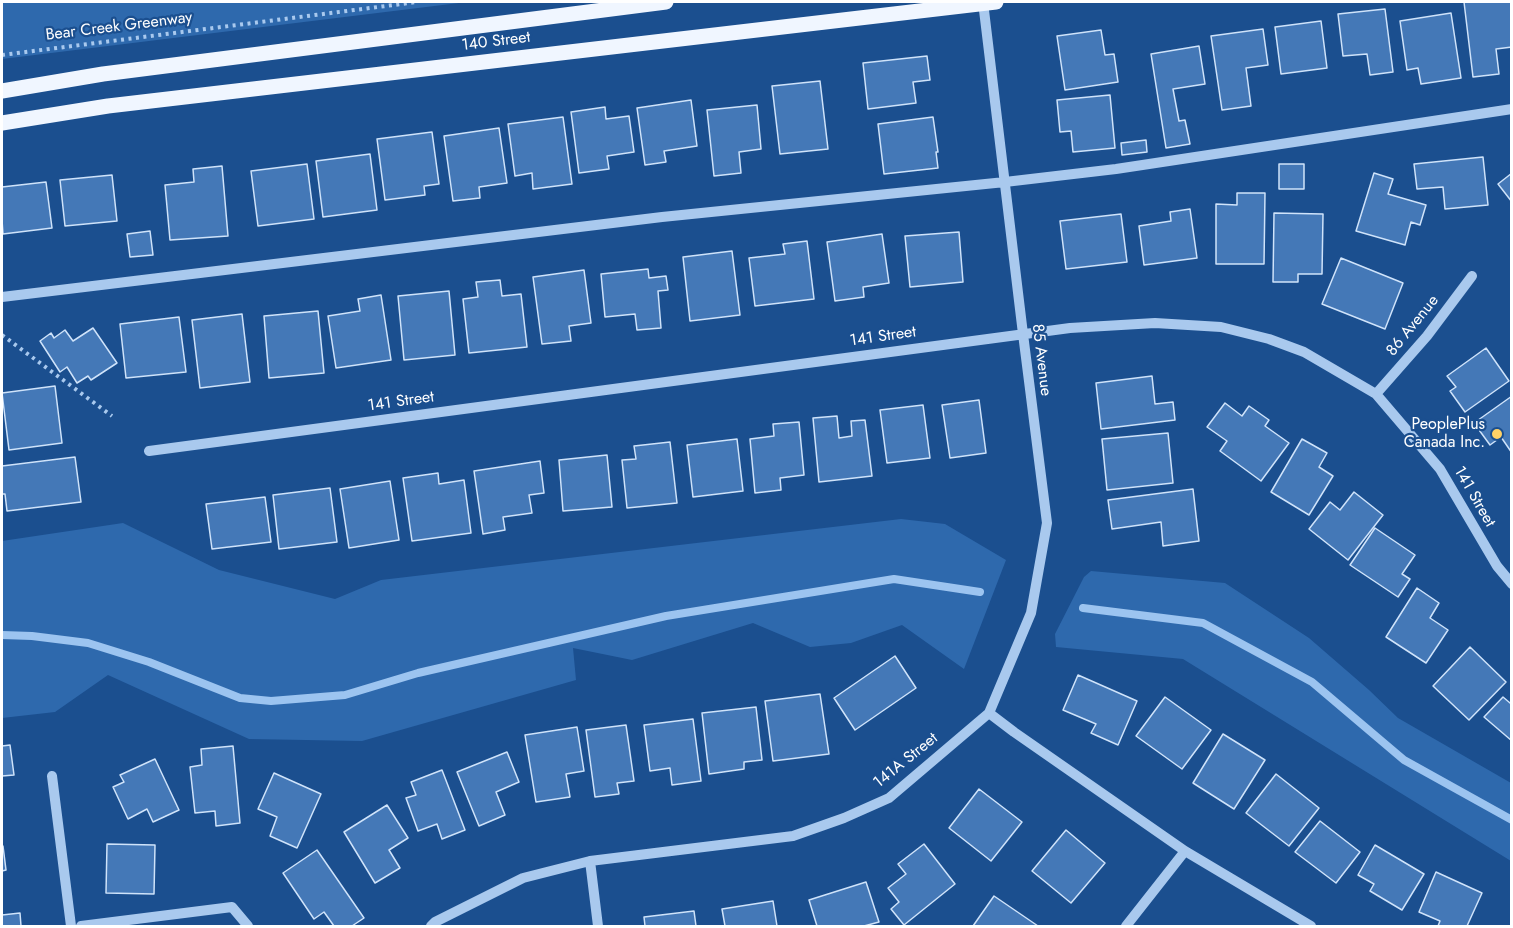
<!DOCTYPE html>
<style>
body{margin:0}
#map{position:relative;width:1513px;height:928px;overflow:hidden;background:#1b4f8f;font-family:Jost,sans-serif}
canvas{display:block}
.frame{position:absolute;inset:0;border:3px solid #fff;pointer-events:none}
</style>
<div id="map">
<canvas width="1513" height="928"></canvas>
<div class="frame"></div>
</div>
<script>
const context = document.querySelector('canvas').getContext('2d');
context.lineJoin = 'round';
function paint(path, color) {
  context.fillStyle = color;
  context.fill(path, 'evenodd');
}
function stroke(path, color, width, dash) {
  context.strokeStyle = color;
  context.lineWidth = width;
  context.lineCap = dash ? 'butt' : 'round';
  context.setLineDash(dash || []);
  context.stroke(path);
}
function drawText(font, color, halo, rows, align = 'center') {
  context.font = font + ' Jost,sans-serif';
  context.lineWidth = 4.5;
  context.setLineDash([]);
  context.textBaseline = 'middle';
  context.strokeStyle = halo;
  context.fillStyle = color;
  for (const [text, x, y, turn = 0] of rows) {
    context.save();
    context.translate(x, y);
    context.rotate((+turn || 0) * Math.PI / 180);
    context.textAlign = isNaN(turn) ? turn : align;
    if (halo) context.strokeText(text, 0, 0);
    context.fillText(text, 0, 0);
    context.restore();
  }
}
paint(new Path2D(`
 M2 2H467L2 59Z
 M901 519 945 524 1006 560 964 669 902 625 851 643 810 647 753 623 632 660 573 648 576 680 362 741 249 739 108 675 55 712 2 718V541L123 523 219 570 335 599 381 580Z
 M1091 571 1225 583 1309 638 1369 690 1398 718 1511 783V861L1183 659 1056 647 1055 634 1084 577Z`), '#2e69ad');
stroke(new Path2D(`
 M1083 608 1203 623 1312 682 1404 760 1512 820
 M2 635 32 636 88 643 149 662 240 698 271 701 345 695 418 673 666 616 894 579 980 592`), '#9cc4f0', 8);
const building = new Path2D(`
 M1464 2H1512V47L1496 49 1499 74 1473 77Z
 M1385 9 1393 72 1370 75 1367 54 1343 56 1338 14Z
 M1451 13 1461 78 1421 84 1418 68 1407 70 1400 21Z
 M1321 21 1327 68 1281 74 1275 27Z
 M1263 29 1268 65 1246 68 1251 106 1222 110 1211 36Z
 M1101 30 1105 55 1114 54 1118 82 1065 90 1057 36Z
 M1199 46 1205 84 1173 89 1179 121 1185 120 1190 144 1166 148 1151 54Z
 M927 56 930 80 913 82 916 103 868 109 863 63Z
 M820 81 828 149 780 154 772 86Z
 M1110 95 1115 148 1073 152 1071 131 1060 132 1057 100Z
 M691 100 697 146 664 151 666 162 645 165 637 108Z
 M757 105 761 149 739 152 741 173 714 176 707 110Z
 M605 107 606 119 629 116 634 152 607 156 609 169 579 173 571 112Z
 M563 117 572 184 533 189 532 173 515 176 508 124Z
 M933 117 938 152H936L938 168 884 174 878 124Z
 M499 128 507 183 479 187 480 198 453 201 444 136Z
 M432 132 439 184 424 186 425 195 385 200 377 139Z
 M1146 140 1147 152 1122 155 1121 143Z
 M370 154 377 210 323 217 316 161Z
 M1483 157 1488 205 1445 209 1443 187 1417 189 1414 164Z
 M307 164 314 219 258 226 251 171Z
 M1279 164H1304V189H1279Z
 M222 166 228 236 170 240 165 185 194 182 193 169Z
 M1374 173 1393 179 1388 194 1426 205 1420 225 1411 222 1405 245 1356 231Z
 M1512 173V202L1498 184Z
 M112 175 117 221 65 226 60 180Z
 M46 182 52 228 3 234 2 220V187Z
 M1237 193H1265L1264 264H1216V204L1237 205Z
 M1190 209 1197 258 1144 265 1139 226 1171 221 1170 212Z
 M1274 213 1323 214 1322 274H1298V282H1273Z
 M1121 214 1127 262 1066 269 1060 221Z
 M150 231 153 255 130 257 127 234Z
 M959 232 963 282 910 287 905 236Z
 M882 234 889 283 863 287 864 297 835 301 827 242Z
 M807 241 814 299 755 306 749 258 785 254 783 244Z
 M732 251 740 315 690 321 683 257Z
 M1341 258 1403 283 1385 329 1322 304Z
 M648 269 649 278 666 276 668 290 658 291 661 328 637 330 635 314 605 317 601 274Z
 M584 270 591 323 569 326 571 341 542 344 533 277Z
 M500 280 502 296 521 294 527 347 469 353 463 299 478 297 476 282Z
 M449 291 455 355 404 360 398 296Z
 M381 295 391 360 336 368 328 316 360 311 358 299Z
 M318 311 324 373 269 378 264 316Z
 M242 314 250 382 200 388 192 320Z
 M179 317 186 372 126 378 120 324Z
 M93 328 117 363 91 380 88 376 77 383 67 367 60 372 40 341 51 333 54 338 65 330 73 341Z
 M1486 348 1509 381 1465 412 1450 391 1456 387 1447 376Z
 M1152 376 1155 404 1173 402 1175 420 1101 429 1096 383Z
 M55 386 62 443 9 450 2 393Z
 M1512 396V453L1501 437 1490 445 1474 423Z
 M979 400 986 453 950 458 942 405Z
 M1225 403 1242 416 1249 406 1269 420 1265 426 1289 443 1261 481 1220 451 1227 441 1207 427Z
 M923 405 930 458 887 463 880 410Z
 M837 416 839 438 852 436 851 421 865 420 872 476 819 482 813 418Z
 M799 422 804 475 780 478 781 490 755 493 750 439 774 436 773 424Z
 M1168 433 1173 483 1107 490 1102 439Z
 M737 439 743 491 693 497 687 445Z
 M1302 439 1327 453 1319 467 1333 476 1309 515 1271 492Z
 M670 442 677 503 627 508 622 460 636 459 634 446Z
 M607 455 612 507 563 511 559 460Z
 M75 457 81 502 7 511 5 494H2V466Z
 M540 461 544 493 529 495 532 513 503 517 505 530 483 534 474 471Z
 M438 473 439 484 464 480 471 533 412 541 403 478Z
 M390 481 399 540 349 548 340 489Z
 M330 488 337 542 279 549 273 495Z
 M1193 489 1199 541 1163 546 1161 522 1112 529 1108 500Z
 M1354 492 1383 515 1348 560 1309 529 1330 502 1340 510Z
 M265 497 271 542 212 549 206 504Z
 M1375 528 1415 555 1402 574 1410 579 1398 597 1350 565Z
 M1417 588 1439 603 1430 618 1448 630 1426 663 1386 637Z
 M1470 647 1506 682 1469 720 1433 686Z
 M895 656 916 688 855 730 834 698Z
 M1078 675 1137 701 1118 745 1091 733 1096 724 1063 710Z
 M820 694 829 754 773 761 765 701Z
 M1165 697 1211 730 1182 769 1136 736Z
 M1503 697 1510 703 1512 702V741L1484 717Z
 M756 707 762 760 744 762V769L709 774 702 713Z
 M693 719 701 781 672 785 670 768 650 771 644 725Z
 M626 725 634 781 617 783 619 794 595 797 586 730Z
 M577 727 584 771 566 774 570 797 536 802 525 735Z
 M1223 734 1265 760 1234 809 1193 783Z
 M10 745 14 775 2 776V746Z
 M233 746 240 823 216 826 215 811 195 813 190 767 202 765 201 749Z
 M507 752 519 782 496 792 505 815 479 826 457 772Z
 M155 759 179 810 153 822 147 809 128 819 113 787 124 782 120 775Z
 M442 770 465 830 442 839 437 824 418 831 406 798 416 795 411 782Z
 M274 773 321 794 297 848 270 836 277 817 258 809Z
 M1276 774 1319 808 1289 846 1246 813Z
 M979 789 1022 822 991 861 949 828Z
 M387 805 408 838 389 850 400 868 375 883 344 832Z
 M1320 821 1360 852 1336 883 1295 852Z
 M1066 830 1105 863 1071 903 1032 871Z
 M107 844 155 845 154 894 106 893Z
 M924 844 955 884 904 925 891 909 899 902 888 888 906 874 898 864Z
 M1375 845 1424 874 1402 910 1370 891 1374 884 1358 875Z
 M2 846H3L6 870 2 871Z
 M317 850 364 918 352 926H334L324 912 314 919 283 873Z
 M1436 872 1482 893 1467 926H1438L1440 921 1419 912Z
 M866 882 879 922 864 926H817L809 900Z
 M994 896 1038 926H973Z
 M773 901 777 926H725L722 909Z
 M694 911 696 926H645L644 917Z
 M20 913 21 926H2V915Z`);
paint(building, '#4478b7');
stroke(building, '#cfe3fa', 1.5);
stroke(new Path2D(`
 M2 55 417 2
 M2 335 112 416`), '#a9c9ee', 4, [3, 4.5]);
stroke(new Path2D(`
 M983 2 1023 334 1047 523 1031 613 989 713
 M2 297 662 217 1005 182 1116 169 1512 109
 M1376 394 1427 336 1472 276
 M149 451 1070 328 1155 323 1221 327 1269 339 1304 352 1376 394 1440 469 1497 566 1512 584
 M52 776 71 926
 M590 861 598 926
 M81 926 232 907 248 926
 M431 926 435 922 523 878 590 861 793 836 844 818 889 798 989 713 1014 732 1185 851 1311 926
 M1126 926 1185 851`), '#a9c9ee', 10);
stroke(new Path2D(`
 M2 91 103 74 666 2
 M2 123 108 106 996 2`), '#f0f6ff', 15);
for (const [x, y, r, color] of [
 [1497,434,6,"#ffd166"]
]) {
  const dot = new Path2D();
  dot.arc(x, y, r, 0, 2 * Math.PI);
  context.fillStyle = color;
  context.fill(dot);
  stroke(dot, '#1b4f8f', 2);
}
drawText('16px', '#fff', '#1b4f8f', [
 ["Bear Creek Greenway",119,27,-7],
 ["140 Street",496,42,-7],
 ["86 Avenue",1413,326,-51],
 ["141 Street",883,337,-8],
 ["85 Avenue",1041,360,83],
 ["141 Street",401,402,-8],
 ["141 Street",1474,497,60],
 ["141A Street",906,761,-39]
]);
drawText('16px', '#fff', '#1b4f8f', [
 ["PeoplePlus",1485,425],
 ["Canada Inc.",1485,443]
], 'right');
</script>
